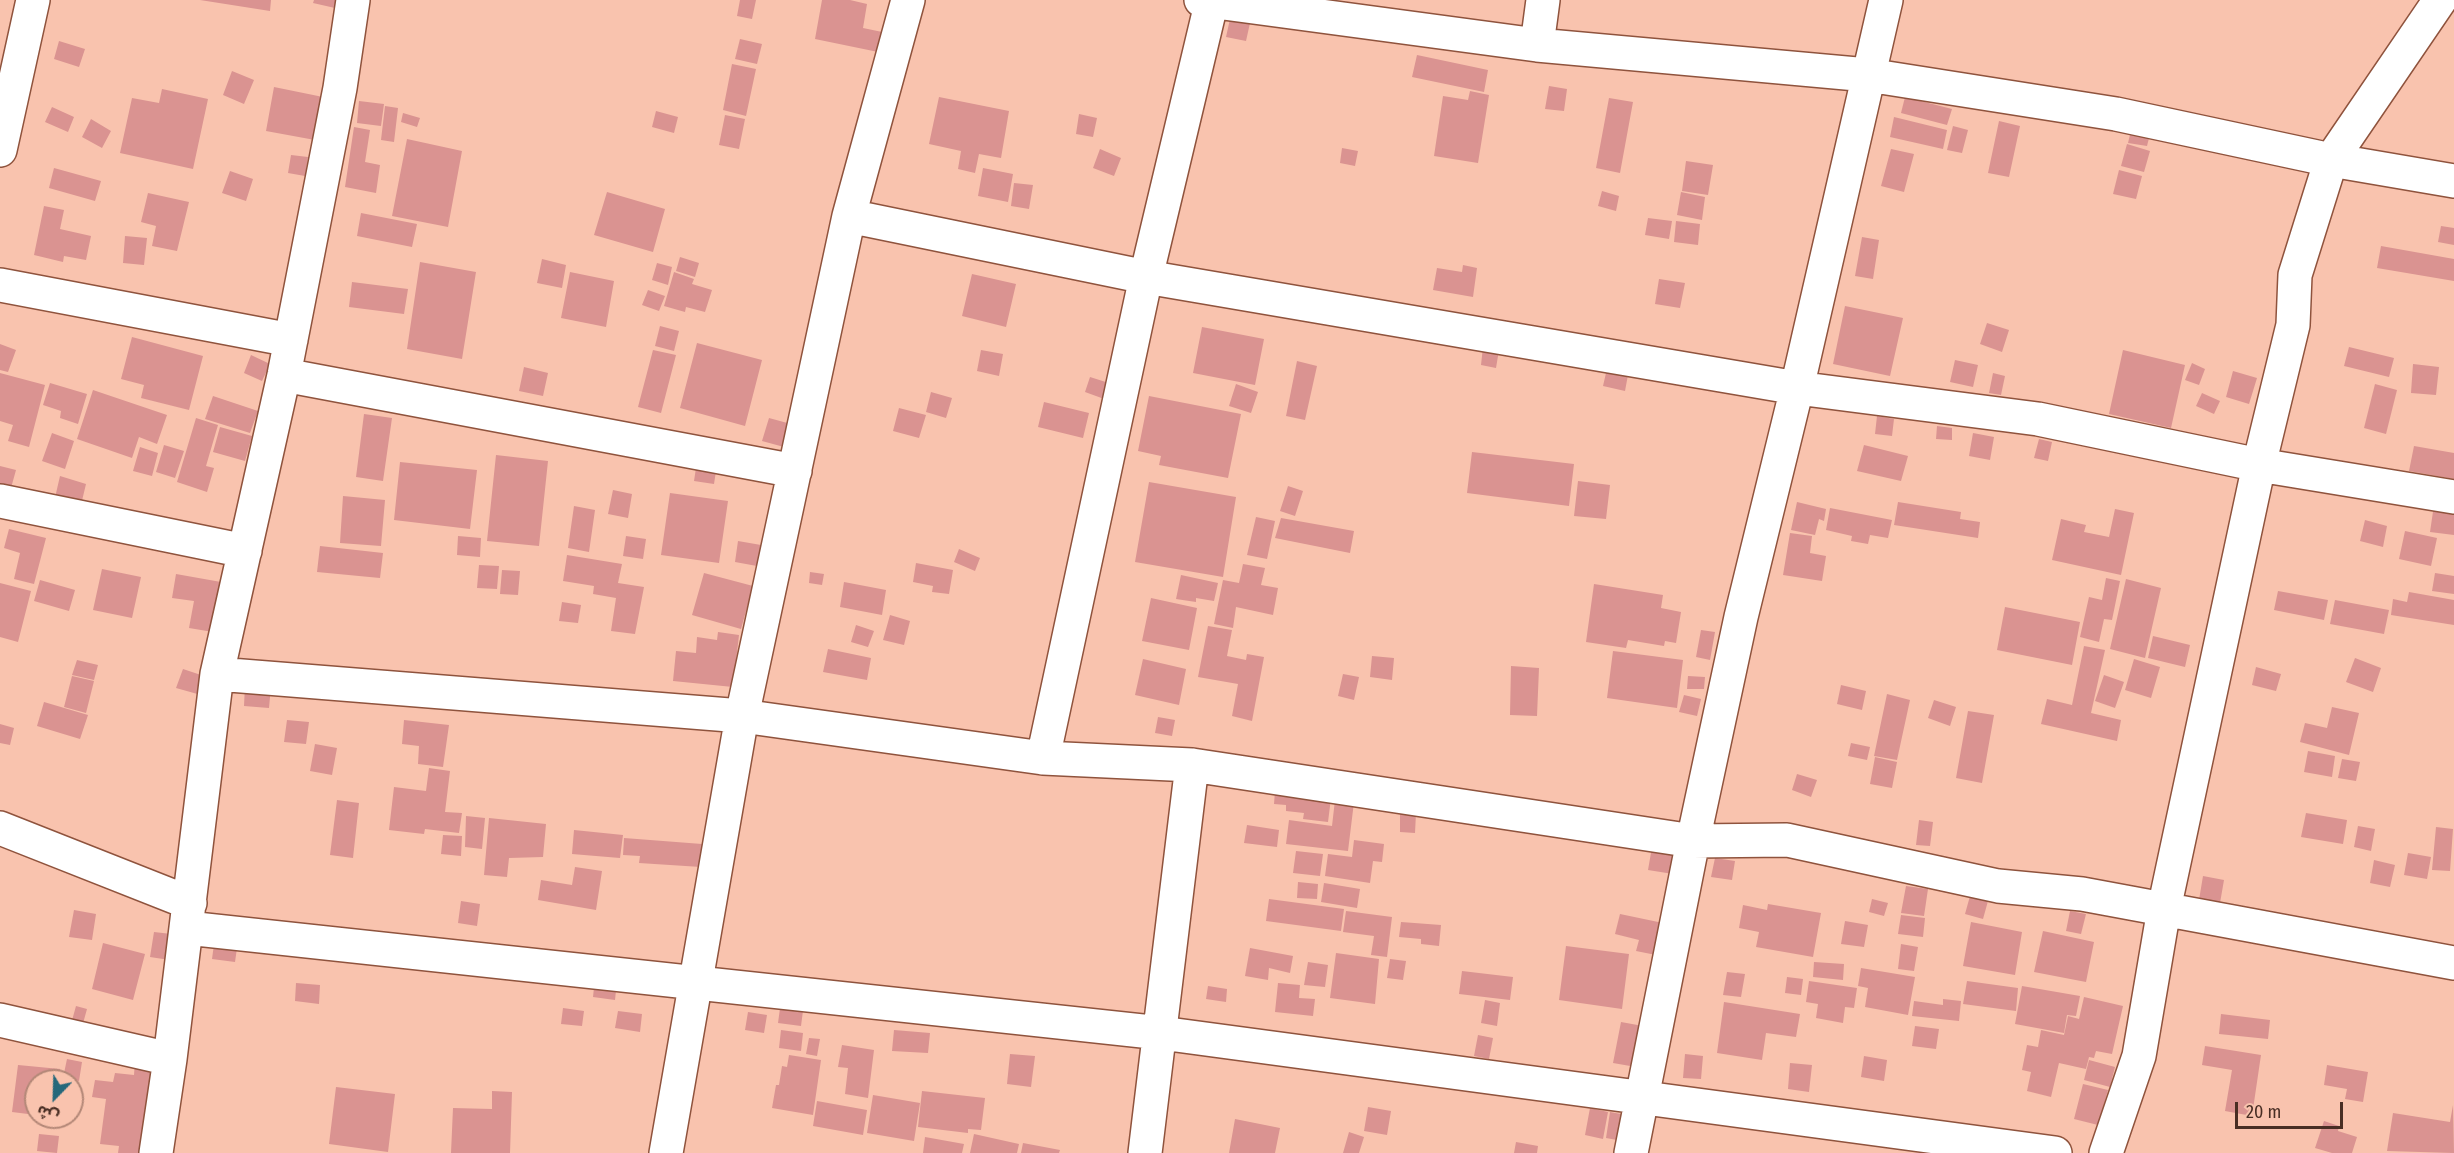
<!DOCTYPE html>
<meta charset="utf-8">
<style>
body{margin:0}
#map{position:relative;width:2454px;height:1153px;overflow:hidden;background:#f9c3ae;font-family:"Fira Sans Condensed","Noto Sans Arabic",sans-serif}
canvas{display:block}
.north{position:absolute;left:24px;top:1069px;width:60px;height:60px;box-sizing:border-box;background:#f9c3ae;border:2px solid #b38777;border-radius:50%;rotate:203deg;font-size:16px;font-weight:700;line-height:24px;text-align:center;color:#492e24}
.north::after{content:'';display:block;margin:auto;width:21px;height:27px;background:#26687b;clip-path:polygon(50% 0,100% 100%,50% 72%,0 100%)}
.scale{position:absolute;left:2235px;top:1102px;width:108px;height:27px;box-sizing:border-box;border:3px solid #492e24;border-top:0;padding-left:8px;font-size:18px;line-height:21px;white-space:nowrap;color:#492e24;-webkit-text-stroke:4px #f9c3ae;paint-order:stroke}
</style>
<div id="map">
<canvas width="2454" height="1153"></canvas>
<div class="north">ش</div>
<div class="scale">20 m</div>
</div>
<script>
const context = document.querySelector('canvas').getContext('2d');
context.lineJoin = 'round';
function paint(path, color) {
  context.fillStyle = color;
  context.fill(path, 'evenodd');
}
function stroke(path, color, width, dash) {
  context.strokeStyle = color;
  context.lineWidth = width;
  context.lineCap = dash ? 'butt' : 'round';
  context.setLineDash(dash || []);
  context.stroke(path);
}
paint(new Path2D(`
 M200 0H271L270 11Z
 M314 0H337L335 8 313 3Z
 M740 0H756L752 19 737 16Z
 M822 0H850L867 4 863 28 887 33 883 53 815 39Z
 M1230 19 1250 23 1246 41 1226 37Z
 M740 39 762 44 757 64 735 59Z
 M59 41 85 49 79 67 54 59Z
 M1417 55 1488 70 1484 92 1412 77Z
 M732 64 756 69 746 116 723 110Z
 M232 71 254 80 244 104 223 95Z
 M1549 86 1567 89 1564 111 1545 109Z
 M274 87 323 97 315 140 266 131Z
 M162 89 208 99 193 169 120 153 132 98 159 103Z
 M1470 91 1489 95 1478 163 1434 156 1443 96 1468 100Z
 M939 97 1009 111 1001 158 979 154 975 173 958 169 961 151 929 144Z
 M1905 97 1952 109 1947 125 1901 113Z
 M1609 98 1633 102 1620 173 1596 168Z
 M359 101 384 104 381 126 357 123Z
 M385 106 398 108 394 142 381 140Z
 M52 107 74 117 68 132 45 122Z
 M656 111 678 117 674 133 652 127Z
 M403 113 420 118 417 127 401 122Z
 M1079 114 1097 118 1093 137 1076 134Z
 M725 115 745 119 739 149 719 145Z
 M1894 117 1947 130 1943 149 1890 137Z
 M91 119 111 131 102 148 82 137Z
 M1999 121 2020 126 2009 177 1988 173Z
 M2133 122 2152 126 2147 146 2128 143Z
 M1953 126 1968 130 1962 153 1947 150Z
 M354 127 370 130 365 162 380 165 376 193 345 187Z
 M407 139 462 151 448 227 392 216Z
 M2127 144 2150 151 2144 172 2121 166Z
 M1342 148 1358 151 1355 166 1340 163Z
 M1100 149 1121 158 1114 176 1093 168Z
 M1891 149 1914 154 1904 192 1881 186Z
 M291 155 308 157 305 176 288 173Z
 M1686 161 1713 165 1708 195 1682 191Z
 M54 168 101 181 95 201 49 188Z
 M983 168 1013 174 1008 202 978 196Z
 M2119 170 2142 176 2136 199 2113 194Z
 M230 171 253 179 246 201 222 193Z
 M1014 183 1033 185 1029 209 1011 206Z
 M1602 191 1619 196 1616 211 1598 206Z
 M607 192 665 209 653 252 594 235Z
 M1681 192 1705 197 1702 220 1677 215Z
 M148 193 189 202 177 251 152 246 156 226 141 222Z
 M44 206 64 210 60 229 91 236 86 260 64 256 63 262 34 255Z
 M361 213 417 224 412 247 357 236Z
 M1648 218 1672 221 1669 239 1645 235Z
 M1676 221 1700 224 1698 245 1674 242Z
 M2441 226 2454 228V245L2438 242Z
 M125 236 147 238 144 265 123 263Z
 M1862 237 1879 240 1873 279 1855 276Z
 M2381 246 2454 259V281L2377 268Z
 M680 257 699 263 695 277 676 271Z
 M542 259 566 265 562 288 537 283Z
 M420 262 476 272 462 359 407 349Z
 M657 263 672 267 668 285 652 280Z
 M1463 265 1477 268 1473 297 1433 290 1437 268 1462 272Z
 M570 272 614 281 606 327 561 318Z
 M674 272 694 279 692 284 712 290 705 312 686 307 685 312 664 306Z
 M972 274 1016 284 1006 327 962 316Z
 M1659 279 1685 283 1680 308 1655 304Z
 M352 282 408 289 404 314 349 307Z
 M648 290 665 296 659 311 642 305Z
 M1845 306 1903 318 1890 376 1833 364Z
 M1987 323 2009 330 2002 352 1980 344Z
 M660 326 679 331 674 351 655 346Z
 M1202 327 1264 339 1255 385 1193 373Z
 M132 337 203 356 189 410 141 398 144 385 121 379Z
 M697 343 762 360 745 426 680 408Z
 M0 344 16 350 8 372 0 370Z
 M1483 347 1499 350 1496 368 1481 365Z
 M2349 347 2394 358 2389 377 2344 366Z
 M653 350 676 355 661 413 638 407Z
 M981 350 1003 354 999 376 977 371Z
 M2123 350 2185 365 2171 428 2109 414Z
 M251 355 270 364 262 381 244 373Z
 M1609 360 1630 364 1625 391 1603 386Z
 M1955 360 1978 365 1973 387 1950 382Z
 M1297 361 1317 366 1305 420 1286 416Z
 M2192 363 2205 369 2199 385 2185 380Z
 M2413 364 2439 367 2436 395 2411 393Z
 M524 367 548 373 543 396 519 391Z
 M2233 371 2257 378 2249 404 2226 397Z
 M0 373 45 385 29 447 8 441 13 425 0 421Z
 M1993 373 2005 376 2001 395 1989 393Z
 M1090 377 1112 384 1107 400 1085 392Z
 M50 383 87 394 78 424 60 418 61 411 43 405Z
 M1236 384 1258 392 1251 413 1229 406Z
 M2375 384 2397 390 2386 434 2364 428Z
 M93 390 167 415 157 444 139 437 132 458 77 439Z
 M931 392 952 398 946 418 926 412Z
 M2202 393 2220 401 2214 414 2196 406Z
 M213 396 258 411 250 433 205 419Z
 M1149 396 1241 414 1228 478 1159 465 1161 456 1138 451Z
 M1044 402 1089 413 1083 438 1038 427Z
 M899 408 926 415 919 438 893 431Z
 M364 414 392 418 383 481 356 477Z
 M1877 416 1894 419 1892 436 1875 434Z
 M196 418 218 425 206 466 214 468 207 492 177 482Z
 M769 418 791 424 784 447 762 441Z
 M1937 426 1952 428V440L1936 439Z
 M220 427 252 436 245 461 213 452Z
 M52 433 74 441 65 469 42 461Z
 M1973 433 1994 437 1990 460 1969 456Z
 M2039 439 2052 442 2048 461 2034 458Z
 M164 445 184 451 175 478 156 472Z
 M1864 445 1908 456 1901 481 1857 471Z
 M2414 446 2454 453V479L2409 471Z
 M140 447 158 453 152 476 133 471Z
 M1472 452 1574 464 1569 506 1467 493Z
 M496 455 548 461 539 546 487 541Z
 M400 462 477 470 470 529 394 520Z
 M0 466 16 470 11 488 0 485Z
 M696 468 716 471 714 484 694 481Z
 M60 476 86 484 80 509 54 502Z
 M1578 481 1610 485 1606 519 1574 516Z
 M1149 482 1236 497 1223 577 1135 562Z
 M1288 486 1303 491 1295 516 1280 511Z
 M613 490 632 494 628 518 608 514Z
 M670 493 728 501 719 563 661 555Z
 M343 496 385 500 381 546 340 543Z
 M2435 498 2454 501V535L2430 532Z
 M1797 502 1826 509 1824 521 1819 519 1815 535 1791 530Z
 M1898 502 1961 512 1960 519 1980 522 1978 538 1894 525Z
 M574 506 595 510 589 552 568 548Z
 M1830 508 1892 520 1888 538 1870 535 1868 544 1851 541 1852 536 1826 530Z
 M2115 509 2134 513 2121 575 2052 560 2061 519 2086 525 2084 532 2109 537Z
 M1256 517 1275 521 1267 559 1247 555Z
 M1281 518 1354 531 1350 553 1275 538Z
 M2365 520 2387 526 2383 547 2360 541Z
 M9 529 46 538 34 584 14 579 20 553 4 548Z
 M2405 531 2437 538 2431 566 2399 559Z
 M1790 533 1812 536 1810 553 1826 556 1822 581 1783 575Z
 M458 536 481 538 480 557 457 555Z
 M626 536 646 539 643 559 623 556Z
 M738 541 761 545 757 566 735 562Z
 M320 546 383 553 380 578 317 572Z
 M959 549 980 558 975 571 954 562Z
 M567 555 622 564 618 583 644 587 635 634 611 631 616 598 593 594 594 586 563 581Z
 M916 563 953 570 949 594 932 592 933 586 913 582Z
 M1243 564 1265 568 1261 585 1278 588 1273 615 1236 607 1233 628 1214 624 1223 580 1239 583Z
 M479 565 499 566 497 589 477 588Z
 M102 569 141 577 132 618 93 610Z
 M502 570 520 571 518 595 500 594Z
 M810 572 824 574 822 585 809 583Z
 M704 573 753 586 741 629 692 615Z
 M2435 573 2454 576V594L2432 591Z
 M176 574 221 582 213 632 189 628 194 601 172 598Z
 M1181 575 1218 583 1214 601 1196 598V602L1176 599Z
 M2106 578 2120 581 2112 620 2104 619 2099 642 2080 637 2089 597 2102 600Z
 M2126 579 2161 588 2145 658 2110 649Z
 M40 580 75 590 69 611 34 601Z
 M844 582 886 590 882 615 840 607Z
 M0 583 31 591 18 642 0 637Z
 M1594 584 1663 595 1661 608 1681 612 1676 643 1665 641 1664 646 1628 640 1626 648 1586 642Z
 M2278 591 2328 600 2324 620 2274 610Z
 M2409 592 2454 600V625L2391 615 2393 599 2407 602Z
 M1151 598 1197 608 1189 650 1142 641Z
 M2335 600 2389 610 2384 634 2330 624Z
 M562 602 581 605 578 623 559 621Z
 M2005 607 2080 622 2072 665 1997 650Z
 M890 615 910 621 904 645 883 640Z
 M856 625 874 631 868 647 851 642Z
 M1208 626 1232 630 1227 656 1246 660 1247 654 1264 657 1252 721 1232 716 1238 684 1198 677Z
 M1701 630 1715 632 1710 660 1696 657Z
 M718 632 739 635 733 687 673 681 676 651 696 653 697 637 717 640Z
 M2153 636 2190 645 2185 667 2148 658Z
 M2084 646 2105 650 2091 713 2121 720 2117 741 2041 724 2047 699 2072 705Z
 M828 649 871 658 867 680 823 672Z
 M1613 651 1683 660 1677 708 1607 698Z
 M1372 656 1394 658 1392 680 1370 677Z
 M2355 658 2381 668 2373 692 2346 682Z
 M1143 659 1186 669 1179 705 1135 695Z
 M2134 659 2160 667 2151 698 2125 690Z
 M77 660 98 665 94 680 72 675Z
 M1511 666 1539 668 1537 716 1510 715Z
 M2256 667 2281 674 2276 691 2252 685Z
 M183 669 207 677 201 695 176 688Z
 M1343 674 1359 677 1354 700 1338 696Z
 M2104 675 2124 682 2115 708 2095 701Z
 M72 676 94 681 86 713 64 707Z
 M1688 676 1705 677 1704 689H1687Z
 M245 685 271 686 269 708 244 706Z
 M1841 685 1866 691 1862 710 1837 704Z
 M1887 694 1910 700 1897 760 1874 756Z
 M1684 695 1701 699 1697 716 1679 712Z
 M1934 700 1956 707 1950 726 1928 718Z
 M44 702 88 715 80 739 37 726Z
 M2332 707 2359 713 2349 755 2300 742 2305 723 2327 728Z
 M1968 711 1994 715 1982 783 1956 778Z
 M1158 717 1175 720 1172 736 1155 733Z
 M287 720 309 722 306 744 284 742Z
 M404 720 449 725 443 767 418 764 419 746 402 744Z
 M0 724 14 728 10 745 0 743Z
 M1851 743 1870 747 1867 760 1848 756Z
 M315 744 337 748 332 775 310 771Z
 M2308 751 2335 756 2332 777 2304 772Z
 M1875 757 1897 762 1892 788 1870 784Z
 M2342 759 2360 762 2356 781 2338 778Z
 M429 768 450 771 445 812 462 813 459 833 425 829 424 834 389 830 394 787 426 791Z
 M1797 774 1817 780 1811 797 1792 790Z
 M1275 791 1331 798 1328 822 1303 819 1304 813 1286 811V805L1274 804Z
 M337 800 359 803 353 858 330 855Z
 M1335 800 1354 802 1348 851 1286 844 1289 820 1332 826Z
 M1400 812 1416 813 1415 833 1400 832Z
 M2306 813 2347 820 2343 844 2301 837Z
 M466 816 485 818 482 849 465 847Z
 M489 818 546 824 543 857 509 858 507 877 484 875Z
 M1919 820 1933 822 1930 846 1916 845Z
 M1247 825 1279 830 1277 847 1244 843Z
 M2358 826 2375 829 2371 851 2354 847Z
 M2436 827 2453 829 2450 871 2432 870Z
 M574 830 623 835 620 858 572 854Z
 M443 835 462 836 461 856 441 854Z
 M624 838 702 844 701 867 639 863 640 856 623 855Z
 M1354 840 1384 844 1382 862 1373 861 1370 883 1325 876 1328 854 1352 857Z
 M1652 847 1676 851 1673 874 1648 870Z
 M1296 851 1323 854 1320 876 1293 873Z
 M2408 853 2431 857 2427 879 2404 875Z
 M1715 858 1735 861 1732 880 1711 877Z
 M2374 860 2395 865 2390 887 2370 883Z
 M575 867 602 871 596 910 538 900 541 880 572 885Z
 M2203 876 2224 880 2220 903 2199 900Z
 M1298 882 1318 884 1317 899 1297 898Z
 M1324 883 1360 889 1357 908 1321 902Z
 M1906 886 1928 889 1924 916 1901 913Z
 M1970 896 1988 901 1983 919 1965 914Z
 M1269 899 1344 909 1341 931 1266 921Z
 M1872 899 1888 903 1884 916 1869 912Z
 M461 901 480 904 477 926 458 923Z
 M1768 904 1821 913 1813 957 1756 947 1759 932 1739 928 1743 905 1767 910Z
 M74 910 96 914 92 940 69 937Z
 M1346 911 1392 917 1387 957 1371 955 1374 936 1343 932Z
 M2070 911 2086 914 2081 934 2066 931Z
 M1620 914 1663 923 1656 955 1636 951 1639 940 1615 934Z
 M1901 915 1925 918 1923 937 1898 934Z
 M1845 921 1868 925 1864 947 1841 944Z
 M1401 922 1441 925 1439 946 1421 944V939L1399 937Z
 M1971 922 2022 932 2015 975 1963 966Z
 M2043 931 2094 942 2086 982 2034 972Z
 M154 932 180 935 176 961 150 957Z
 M215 937 238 941 235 962 212 959Z
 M103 943 145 954 133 1000 92 989Z
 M1901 944 1918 947 1914 971 1898 969Z
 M1566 946 1629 954 1622 1009 1559 1000Z
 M1250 948 1293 956 1290 973 1269 968 1268 980 1245 976Z
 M1336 953 1379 959 1375 1004 1330 998Z
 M1390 959 1406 961 1403 980 1387 978Z
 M1308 962 1328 965 1325 987 1304 985Z
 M1814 962 1844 964 1843 980 1813 977Z
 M1861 968 1915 977 1908 1015 1865 1007 1868 988 1858 986Z
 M1462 971 1513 977 1510 1000 1459 994Z
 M1727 972 1745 974 1741 997 1723 995Z
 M1787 977 1803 979 1801 995 1785 993Z
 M595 978 617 981 615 1000 593 997Z
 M1809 981 1857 988 1854 1008 1845 1007 1843 1023 1816 1018 1818 1004 1806 1002Z
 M1967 981 2018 988 2016 1011 1963 1004Z
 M296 983 320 985 319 1004 295 1001Z
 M1278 983 1300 985 1299 998 1315 999 1313 1016 1275 1012Z
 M1208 986 1227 989 1226 1002 1206 999Z
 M2022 986 2080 996 2076 1016 2067 1015 2064 1033 2015 1024Z
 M2084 997 2123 1006 2112 1054 2096 1051 2094 1058 2089 1057 2086 1069 2059 1063 2051 1097 2027 1091 2031 1072 2022 1070 2027 1045 2038 1047 2041 1030 2064 1035 2068 1016 2079 1019Z
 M1943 999 1961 1001 1959 1021 1912 1016 1914 1001 1943 1005Z
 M1485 1000 1500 1003 1497 1026 1481 1023Z
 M781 1001 804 1003 801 1026 778 1023Z
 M1724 1002 1800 1014 1796 1037 1766 1033 1762 1060 1717 1053Z
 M76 1006 87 1009 82 1027 71 1024Z
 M563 1008 584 1011 582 1026 561 1024Z
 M618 1011 642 1014 640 1032 615 1028Z
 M748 1012 767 1015 764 1033 745 1030Z
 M2221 1014 2270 1020 2268 1039 2219 1034Z
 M1621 1022 1643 1026 1636 1067 1613 1063Z
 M1915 1026 1939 1029 1936 1049 1912 1046Z
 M781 1030 803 1033 801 1051 779 1048Z
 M894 1030 930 1033 928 1053 892 1051Z
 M1478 1035 1493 1038 1489 1059 1474 1056Z
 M809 1038 820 1039 817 1056 806 1054Z
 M842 1045 874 1050 868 1098 845 1094 848 1068 838 1067Z
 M2205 1046 2261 1055 2252 1116 2225 1111 2232 1070 2202 1065Z
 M1010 1054 1035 1056 1031 1087 1007 1084Z
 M1685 1054 1703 1056 1701 1079 1683 1078Z
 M789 1055 821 1060 813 1115 772 1108 776 1085H779L782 1066 787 1067Z
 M1864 1056 1887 1060 1884 1081 1861 1077Z
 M67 1059 82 1062 79 1081 63 1078Z
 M2089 1060 2115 1067 2110 1087 2084 1080Z
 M135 1061 163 1065 151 1153H118L119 1146 100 1144 106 1099 92 1097 95 1080 113 1082 115 1073 134 1075Z
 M1790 1063 1812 1065 1809 1092 1788 1089Z
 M18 1065 60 1069 59 1081H36V1115L12 1112Z
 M2327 1065 2368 1072 2363 1102 2345 1099 2347 1089 2324 1085Z
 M2083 1084 2108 1090 2098 1125 2074 1119Z
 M336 1087 395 1094 388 1152 329 1144Z
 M492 1091 512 1092 510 1153H451L453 1108 492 1109Z
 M922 1091 985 1098 981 1130 968 1129V1133L918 1127Z
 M873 1095 920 1103 914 1141 867 1133Z
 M817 1101 867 1110 863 1135 813 1126Z
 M2453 1105 2454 1153 2387 1151 2393 1113 2450 1122Z
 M1368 1107 1391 1111 1387 1135 1364 1131Z
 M1590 1108 1608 1112 1603 1139 1585 1135Z
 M1610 1112 1632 1116 1628 1142 1606 1138Z
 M1235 1119 1280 1128 1275 1153H1229Z
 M2324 1121 2339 1126 2338 1131 2357 1137 2352 1153H2332L2315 1148Z
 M1349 1132 1364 1137 1359 1153H1343Z
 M39 1134 59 1136 57 1153 37 1151Z
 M974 1134 1019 1144 1017 1153H970Z
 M925 1137 964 1144 962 1153H923Z
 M1516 1142 1538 1146 1537 1153H1514Z
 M1023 1143 1060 1150 1059 1153H1021Z`), '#da9391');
const street = new Path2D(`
 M1201 0 1537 45 1868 75 2116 114 2331 160 2454 181
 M1537 45 1543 0
 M0 150 33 0
 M849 216 1146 277 1797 388 2038 419 2259 465 2454 497
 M0 285 291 340
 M284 375 795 471
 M0 501 245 551
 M217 674 742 716 1043 758 1192 765 1693 841 1787 840 1998 886 2082 894 2454 963
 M1043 758 1146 277 1212 0
 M0 828 190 903
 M187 928 1161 1033 2055 1153
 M0 1020 170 1059
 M156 1153 170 1059 217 674 284 375 340 88 353 0
 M666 1153 742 716 849 216 908 0
 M1145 1153 1192 765
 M1631 1153 1693 841 1741 617 1797 388 1886 0
 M2106 1153 2139 1056 2164 909 2259 465 2293 325 2295 275 2331 160 2440 0`);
stroke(street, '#8f533d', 36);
stroke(street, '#fff', 33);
</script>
